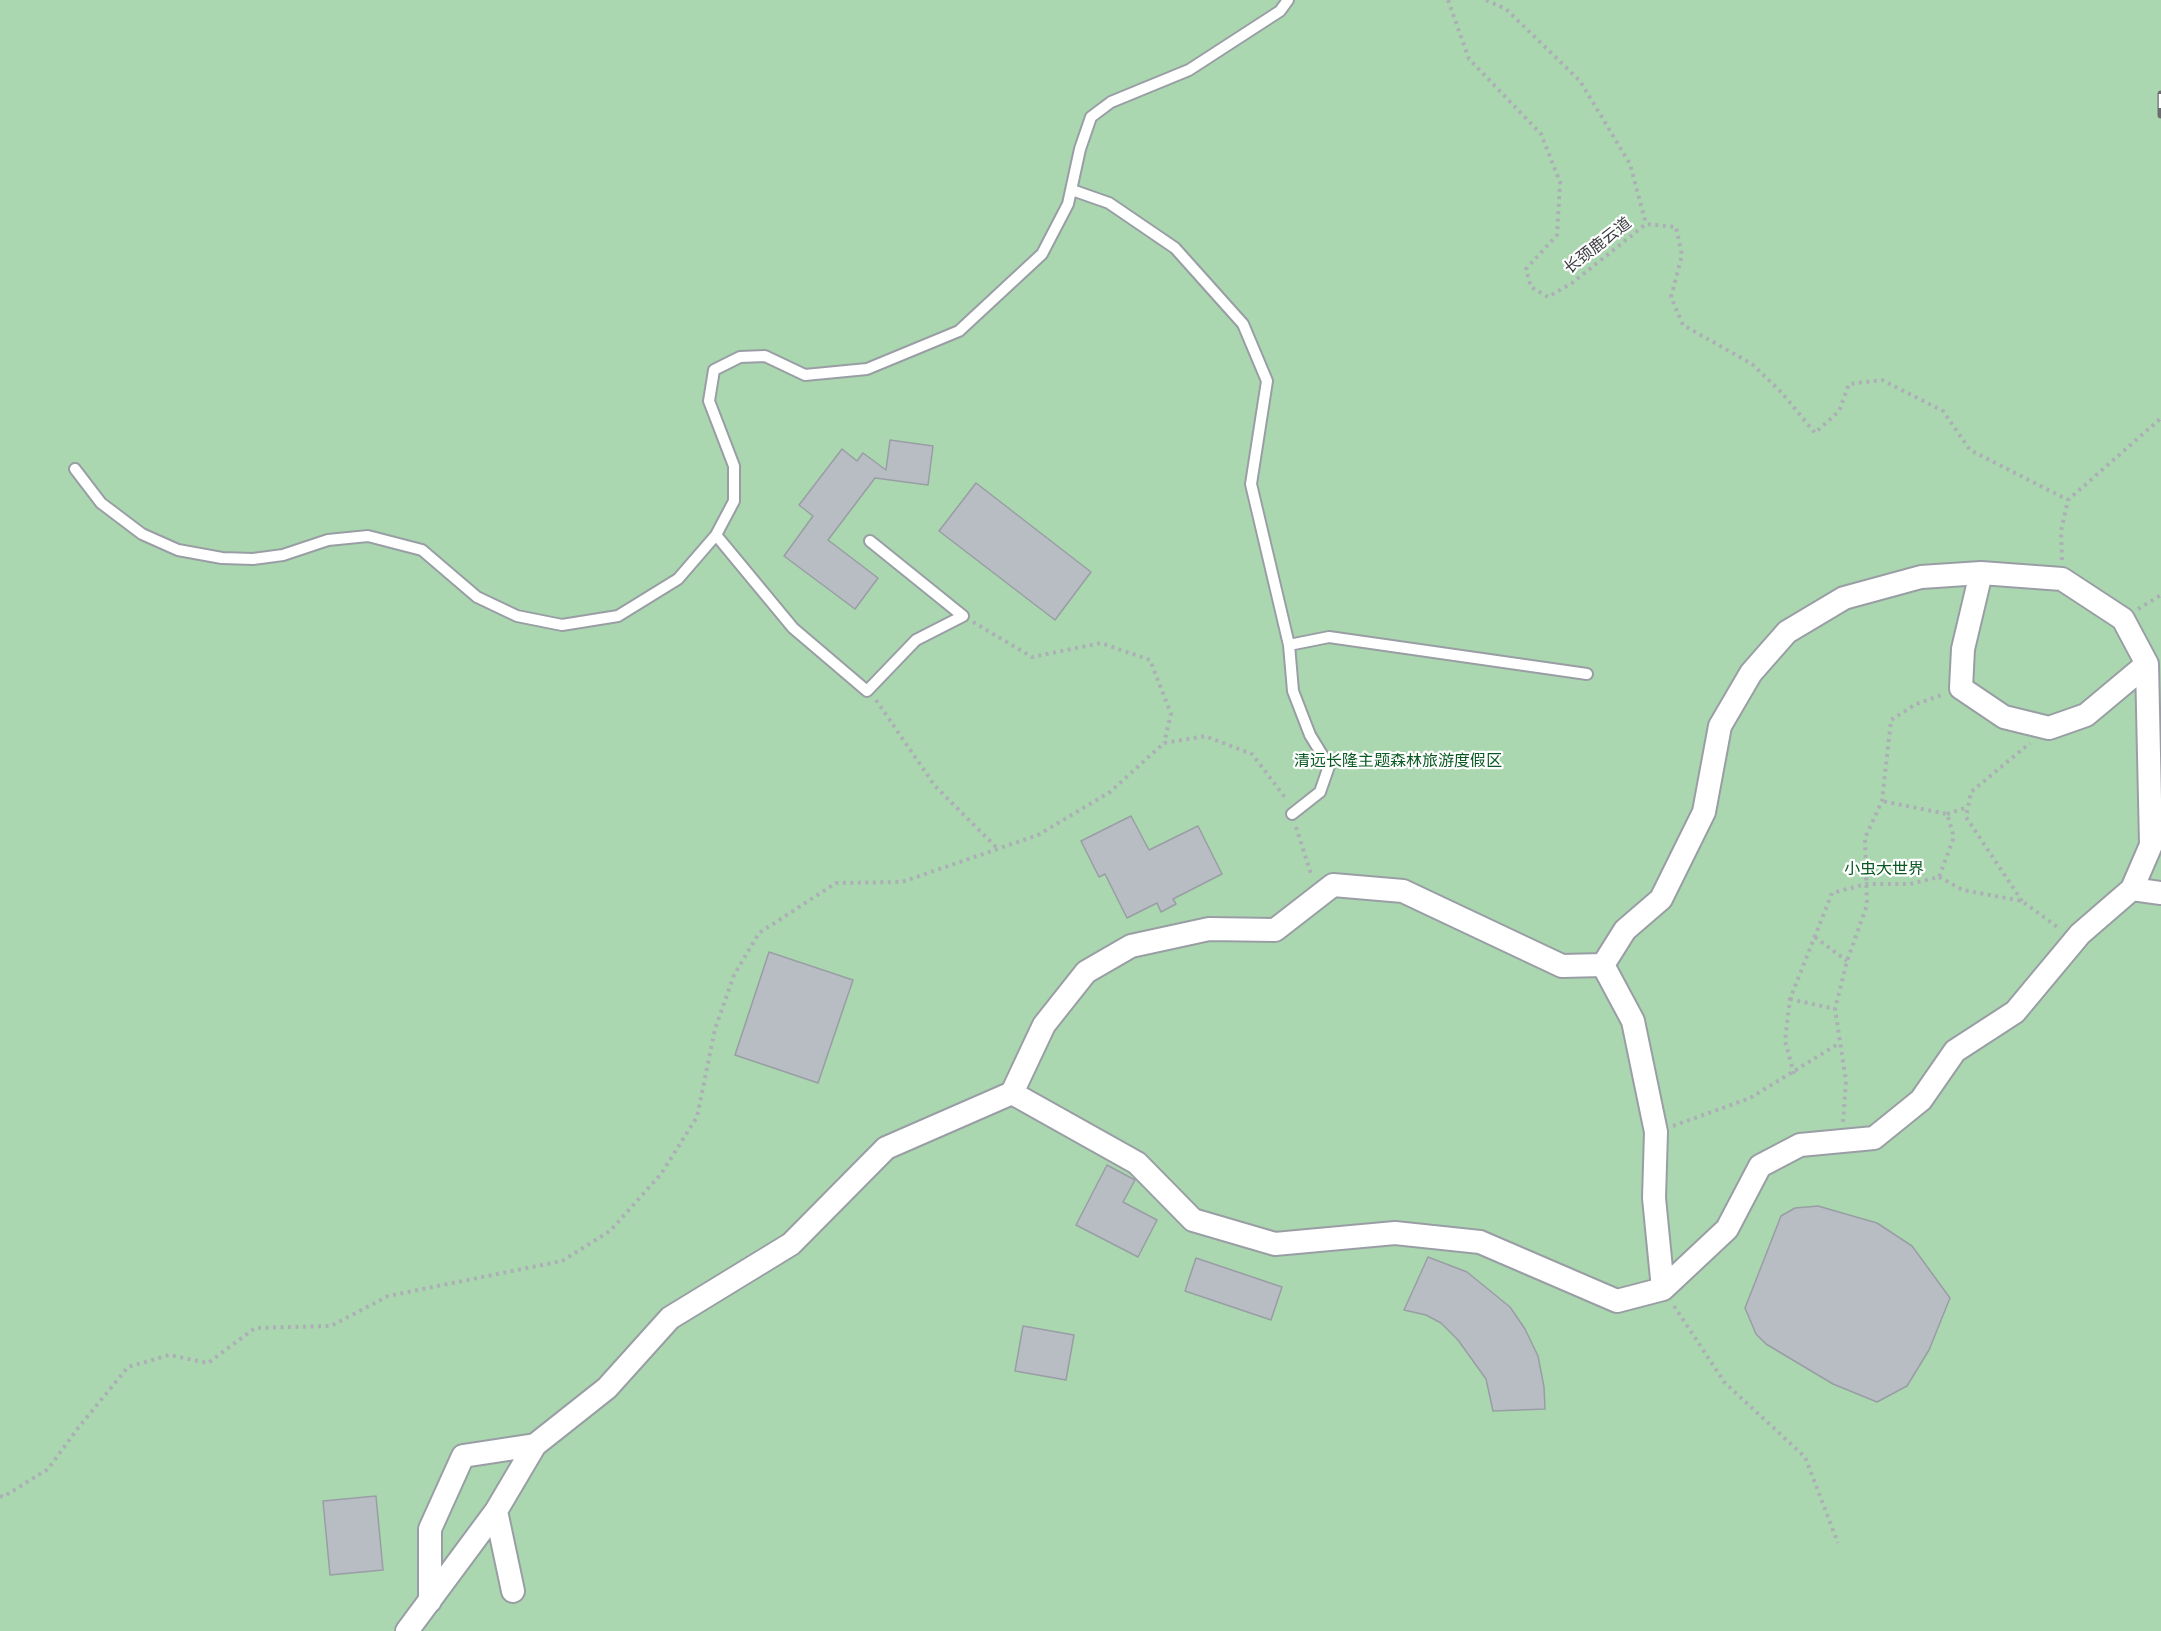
<!DOCTYPE html>
<meta charset="utf-8">
<style>
body{margin:0}
canvas{display:block;background:#f1f6fd}
</style>
<canvas width="2161" height="1631"></canvas>
<script>
const context = document.querySelector('canvas').getContext('2d');
context.lineJoin = 'round';
function paint(path, color) {
  context.fillStyle = color;
  context.fill(path, 'evenodd');
}
function stroke(path, color, width, dash) {
  context.strokeStyle = color;
  context.lineWidth = width;
  context.lineCap = dash ? 'butt' : 'round';
  context.setLineDash(dash || []);
  context.stroke(path);
}
function drawText(font, color, halo, rows, align = 'center') {
  context.font = font + ' "Fira Sans Condensed","Noto Sans SC",sans-serif';
  context.lineWidth = 4.5;
  context.setLineDash([]);
  context.textBaseline = 'middle';
  context.strokeStyle = halo;
  context.fillStyle = color;
  for (const [text, x, y, turn = 0] of rows) {
    context.save();
    context.translate(x, y);
    context.rotate((+turn || 0) * Math.PI / 180);
    context.textAlign = isNaN(turn) ? turn : align;
    if (halo) context.strokeText(text, 0, 0);
    context.fillText(text, 0, 0);
    context.restore();
  }
}
paint(new Path2D(`
 M0 0H2161V1631H0Z`), '#abd7b0');
const building = new Path2D(`
 M890 440 933 446 928 485 875 478 828 540 878 578 855 609 784 556 813 516 799 505 842 449 857 461 863 453 886 470Z
 M976 483 1091 572 1055 620 939 531Z
 M1131 816 1149 850 1198 826 1222 874 1173 899 1176 904 1161 912 1157 903 1127 918 1105 874 1099 877 1081 841Z
 M769 952 853 980 818 1083 735 1055Z
 M1107 1165 1135 1180 1123 1202 1157 1220 1138 1257 1076 1225Z
 M1818 1206 1877 1223 1912 1246 1950 1298 1929 1350 1907 1386 1877 1402 1833 1384 1766 1344 1756 1334 1745 1308 1781 1216 1795 1208Z
 M1428 1257 1467 1272 1510 1307 1525 1329 1538 1356 1544 1387 1545 1409 1493 1411 1486 1379 1458 1340 1441 1323 1426 1315 1404 1310Z
 M1196 1258 1282 1287 1271 1320 1185 1291Z
 M1023 1326 1074 1335 1066 1380 1015 1371Z
 M376 1496 383 1570 330 1575 323 1501Z`);
paint(building, '#b8bdc4');
stroke(building, '#999ea5', 1.5);
const lane = new Path2D(`
 M1072 190 1109 203 1175 248 1243 324 1267 381 1251 484 1289 645 1329 637 1587 674
 M75 469 101 503 142 534 178 550 222 558 253 559 283 555 328 540 368 536 422 550 477 597 517 616 562 625 618 616 678 579 716 535 734 501V466L709 401 714 370 740 357 765 356 805 375 867 369 959 331 1042 254 1068 204 1080 149 1091 117 1111 102 1189 70 1280 11 1288 0
 M716 535 793 628 867 691 916 640 963 616 870 541
 M1289 645 1293 691 1310 735 1329 766 1320 792 1292 814`);
const street = new Path2D(`
 M1981 573 1963 649 1961 688 2004 717 2049 728 2086 715 2147 664
 M2132 889 2161 893
 M1603 965 1633 1021 1656 1132 1654 1198 1663 1289
 M496 1511 513 1591
 M430 1601V1529L463 1456 535 1445
 M407 1631 496 1511 535 1445 607 1388 670 1318 791 1244 886 1148 1012 1093 1137 1163 1193 1220 1275 1244 1395 1233 1480 1242 1617 1301 1663 1289 1727 1229 1760 1166 1800 1145 1874 1138 1921 1100 1955 1051 2015 1012 2080 934 2132 889 2151 845 2147 664 2123 619 2062 579 1981 573 1921 577 1844 598 1787 632 1751 673 1720 726 1704 812 1661 899 1625 930 1603 965 1562 966 1403 891 1333 885 1275 930 1209 929 1131 946 1086 972 1044 1025 1012 1093`);
stroke(lane, '#999ea5', 14);
stroke(street, '#999ea5', 26);
stroke(new Path2D(`
 M1448 0 1469 59 1541 134 1560 182 1557 235 1526 269 1531 287 1548 297 1572 283 1646 224 1676 227 1682 255 1671 297 1683 325 1752 364 1782 393 1815 433 1839 411 1849 384 1882 380 1943 411 1970 450 2068 500
 M1486 0 1506 9 1580 81 1630 164 1646 224
 M2062 560 2061 531 2068 500 2161 418
 M2138 609 2161 595
 M973 622 1032 657 1101 643 1150 660 1171 714 1164 743
 M876 700 935 786 998 849
 M1947 814 1968 807
 M1296 827 1312 877
 M1939 877 1963 890 2022 901 2060 929
 M2022 901 1966 817 1971 792 2030 743
 M1815 937 1847 961
 M1790 999 1835 1009
 M1794 1074 1785 1041 1790 999 1832 893 1866 884H1910L1939 877 1954 837 1947 814 1882 801
 M1843 1122 1846 1081 1835 1009 1847 961 1867 905 1865 838 1882 801 1891 720 1916 704 1942 695
 M1673 1126 1750 1098 1838 1044
 M1674 1306 1725 1383 1805 1457 1838 1543
 M0 1496 3 1497 48 1469 78 1428 128 1367 169 1355 208 1363 255 1328 331 1326 388 1296 562 1261 610 1231 661 1174 697 1117 715 1029 734 975 759 933 836 883 902 882 1038 835 1110 792 1164 743 1205 736 1252 754 1287 800`), '#acb0b6', 4, [3, 4.5]);
stroke(lane, '#fff', 10);
stroke(street, '#fff', 22);
const rail = new Path2D(`
 M2161 94V115`);
stroke(rail, '#6a6c70', 7);
stroke(rail, '#fff', 4.5, [14]);
drawText('16px', '#3b3d40', '#fff', [
 ["长颈鹿云道",1598,246,-38]
]);
drawText('16px', '#0a5923', '#fff', [
 ["清远长隆主题森林旅游度假区",1398,762],
 ["小虫大世界",1884,870]
]);
</script>
